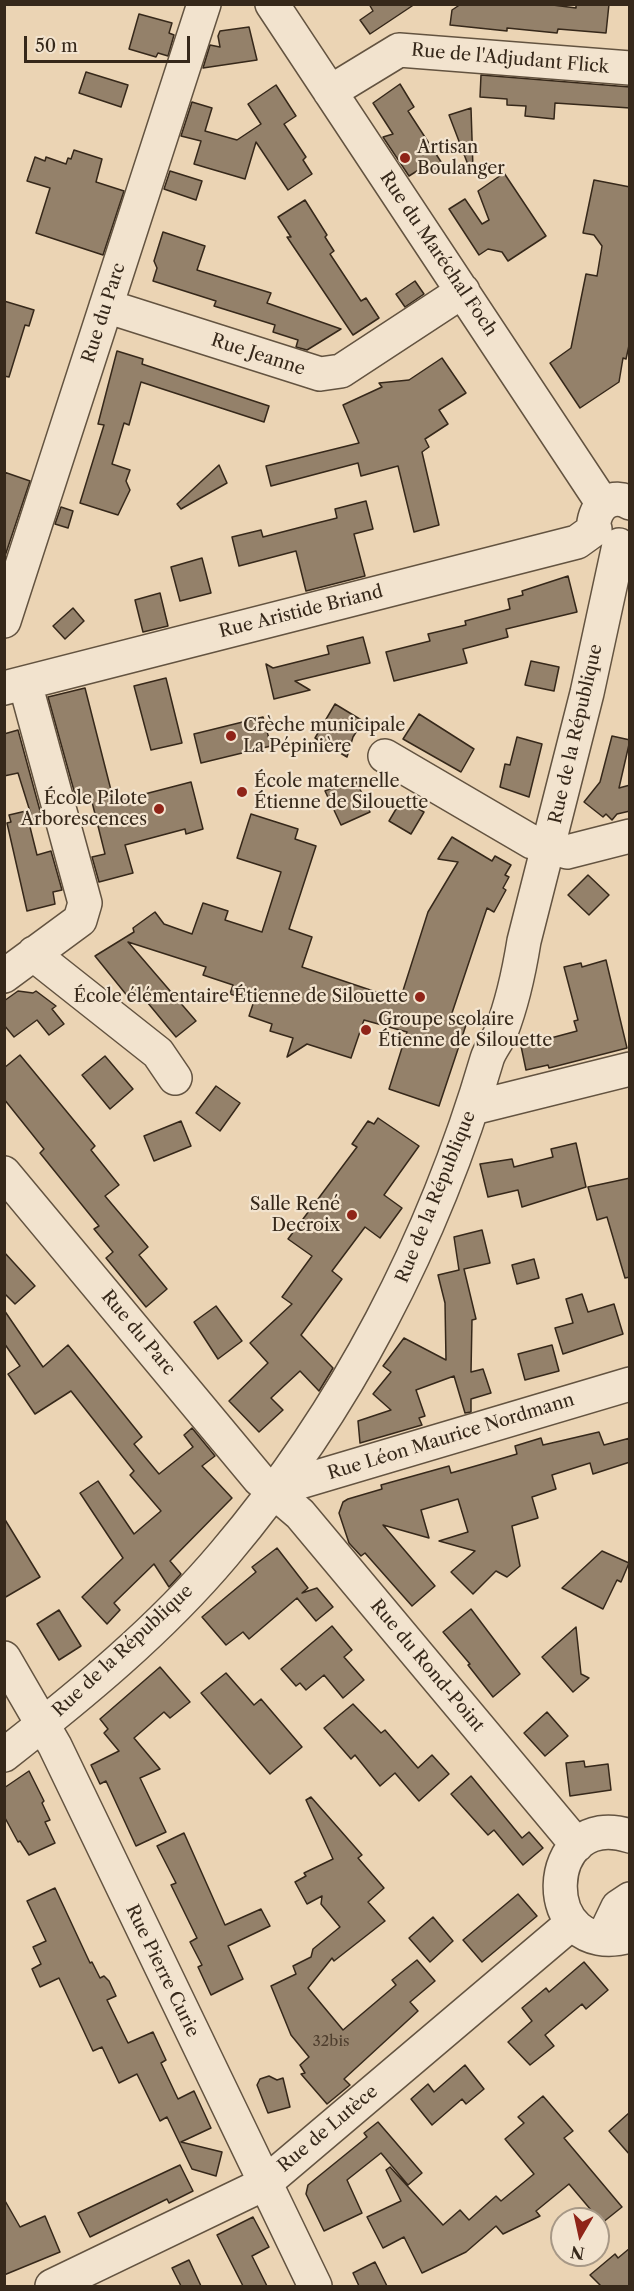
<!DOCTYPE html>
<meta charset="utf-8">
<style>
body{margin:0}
#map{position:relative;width:634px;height:2291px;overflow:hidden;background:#ebd4b4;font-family:"Libre Caslon Text",serif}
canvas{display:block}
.frame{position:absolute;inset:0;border:6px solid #36281a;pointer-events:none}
.north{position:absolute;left:550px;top:2207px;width:60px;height:60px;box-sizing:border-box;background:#f2e3ce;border:2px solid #a79886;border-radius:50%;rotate:189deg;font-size:16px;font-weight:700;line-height:24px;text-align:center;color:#36281a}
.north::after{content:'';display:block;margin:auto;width:21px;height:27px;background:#8f2418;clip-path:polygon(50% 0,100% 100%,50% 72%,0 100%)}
.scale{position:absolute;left:24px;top:36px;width:166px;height:27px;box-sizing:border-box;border:3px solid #36281a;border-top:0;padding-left:8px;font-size:18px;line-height:21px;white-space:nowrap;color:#36281a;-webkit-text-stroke:4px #f2e3ce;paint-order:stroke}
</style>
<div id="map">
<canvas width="634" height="2291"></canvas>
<div class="frame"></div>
<div class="north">N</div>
<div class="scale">50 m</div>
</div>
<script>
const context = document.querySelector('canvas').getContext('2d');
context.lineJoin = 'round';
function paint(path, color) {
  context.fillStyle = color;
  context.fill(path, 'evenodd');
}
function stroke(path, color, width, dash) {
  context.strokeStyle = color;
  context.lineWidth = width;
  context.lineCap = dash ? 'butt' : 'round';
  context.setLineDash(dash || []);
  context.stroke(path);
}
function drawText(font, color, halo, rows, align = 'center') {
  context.font = font + ' "Libre Caslon Text",serif';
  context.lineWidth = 4.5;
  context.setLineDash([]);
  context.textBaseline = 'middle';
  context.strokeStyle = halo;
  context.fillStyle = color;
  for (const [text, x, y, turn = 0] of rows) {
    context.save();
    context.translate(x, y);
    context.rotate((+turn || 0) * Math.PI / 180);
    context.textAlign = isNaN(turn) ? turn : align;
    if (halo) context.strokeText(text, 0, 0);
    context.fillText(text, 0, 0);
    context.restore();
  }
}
const building = new Path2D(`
 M369 4H415L370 34 360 20 373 11Z
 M461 4H545L576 8V4H609L606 33 558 29 557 33 507 28V31L450 25 452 10Z
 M139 14 172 23 169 33 174 35 168 56 158 53 156 57 129 49Z
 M249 27 257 60 203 68 210 45 220 47 218 36 220 31Z
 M86 72 128 85 121 107 79 93Z
 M481 75 630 87V108L555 103 554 119 525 116 526 106 507 105V99L480 97Z
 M400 84 414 107 408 111 445 168 417 171 409 176 383 137 393 134 373 103Z
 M276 85 296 116 284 124 306 157 303 160 312 174 288 190 256 142 245 179 194 164 201 141 181 136 192 102 212 108 205 131 237 140 261 124 248 104Z
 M471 108 473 169 470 170 449 115Z
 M74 150 102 159 96 182 124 191 103 255 36 233 50 188 27 181 35 157 45 161 46 157 66 164 68 158 71 159Z
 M170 171 202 181 196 200 164 189Z
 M504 173 546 236 508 261 502 252 488 249 479 255 449 209 465 199 482 224 489 220 478 191Z
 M594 180 630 187V341L626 359 623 358 619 382 580 408 550 363 571 348 586 274 597 276 602 246 594 235 583 233Z
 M305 200 327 235 325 237 334 251 330 254 361 301 366 298 379 318 353 335 287 237H291L278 217Z
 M163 232 205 246 197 270 271 293 267 303 341 329 307 350 296 347 298 340 273 332 275 325 214 306 216 301 153 281 157 268 154 261Z
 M415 281 424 294 405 307 396 294Z
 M4 301 34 310 29 326 25 325 9 377 4 376Z
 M117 351 143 359 142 364 269 406 264 422 141 382 129 425 124 423 112 464 130 470 126 481 130 490 118 515 80 503 104 425 98 424Z
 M442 358 466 393 439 410 448 424 425 439 429 447 422 452 439 525 414 532 398 466 361 476 358 463 271 486 266 466 359 443 343 405 382 387 379 383 409 380Z
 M219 465 227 483 181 509 177 504Z
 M4 472 30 481 4 559Z
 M366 501 373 529 354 534 365 576 306 591 296 551 239 566 232 537 261 530 263 537 313 524 337 518 335 509Z
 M61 507 73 511 68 528 55 524Z
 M202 558 211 593 180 601 171 567Z
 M568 576 577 612 506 629 508 637 463 649 467 663 394 681 386 652 430 641 428 634 466 625 465 621 510 609 508 599 523 595 522 591Z
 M160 593 168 626 143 632 135 600Z
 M73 608 84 621 65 639 53 626Z
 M363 637 370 663 295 681 310 690 274 699 266 664 273 668 329 654 327 646Z
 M531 661 559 667 554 691 525 685Z
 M166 678 182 743 151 750 134 686Z
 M85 688 114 802 191 782 203 829 186 834 185 829 125 845 133 873 99 882 92 857 105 854 92 802 78 805 48 697Z
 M335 704 363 721 353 737 347 757 315 738Z
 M419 714 474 749 461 772 403 739Z
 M263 717 271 746 201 763 194 734Z
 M18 730 42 818 33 821 18 773 4 776V734Z
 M612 736 630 740 619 788 630 785V811L617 814 612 820 606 814 603 817 584 802 600 782Z
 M517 737 542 744 529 797 500 787 505 764 510 765Z
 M355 778 370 812 341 825 325 791Z
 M402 799 424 812 411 834 389 821Z
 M26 811 37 855 51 851 62 890 53 892 55 904 27 911 7 823 11 822 9 815Z
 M251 814 298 829 295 839 316 846 289 929 312 937 302 967 400 1000 428 912 458 862 438 859 452 837 492 861 495 856 511 865 505 875 509 877 503 888 506 890 494 912 487 908 451 1016 467 1022 439 1106 389 1089 407 1032 364 1020 351 1058 307 1044 287 1057 293 1038 270 1031 272 1024 249 1016 254 1001 230 994 233 985 203 975 206 967 128 942 196 1021 176 1037 138 991 129 998 95 956 134 932 133 928 155 912 164 924 192 934 203 903 228 911 225 920 262 932 281 872 237 858Z
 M588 875 609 895 589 915 568 895Z
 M606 960 627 1048 549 1068 548 1065 526 1070 521 1046 577 1031 574 1021 578 1020 564 967 581 963 582 967Z
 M18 991 33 993 36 991 56 1006 52 1009 64 1024 49 1035 37 1020 14 1037 4 1025V1001Z
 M20 1055 95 1146 91 1150 119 1185 105 1196 148 1247 139 1255 167 1289 146 1307 106 1258 113 1252 94 1229 99 1226 40 1153 44 1149 4 1099V1068Z
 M105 1056 133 1089 110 1109 82 1075Z
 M216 1086 240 1103 220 1131 196 1113Z
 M378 1118 419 1146 384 1195 402 1208 380 1238 365 1227 332 1271 342 1279 301 1335 333 1368 319 1391 300 1371 271 1398 283 1410 259 1432 229 1401 268 1363 250 1343 292 1304 282 1297 312 1256 288 1239 357 1147 352 1144 368 1121 374 1124Z
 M181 1121 191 1146 154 1161 144 1136Z
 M576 1143 586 1187 522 1207 518 1190 488 1197 480 1164 512 1159 514 1167 553 1157 551 1149Z
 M630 1178V1277L625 1278 607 1217 597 1220 588 1187Z
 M482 1230 490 1263 464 1269 476 1319 472 1320 471 1372 483 1369 491 1393 471 1399V1412L465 1413 454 1376 416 1390 425 1416 419 1418 422 1425 360 1443 358 1421 391 1410 373 1394 391 1372 383 1366 404 1338 446 1360 445 1303 438 1275 459 1270 454 1237Z
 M4 1252 35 1286 15 1304 4 1293Z
 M534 1259 539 1278 517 1284 512 1265Z
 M582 1294 588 1312 614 1304 623 1334 563 1354 555 1328 573 1323 566 1299Z
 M216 1306 242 1341 218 1359 194 1322Z
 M4 1310 43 1367 68 1345 142 1437 134 1444 159 1474 193 1447 184 1435 192 1428 215 1456 202 1466 232 1498 170 1561 181 1574 169 1587 154 1564 114 1603 120 1610 107 1624 82 1597 123 1558 80 1493 98 1481 134 1534 161 1511 130 1475 134 1471 71 1391 35 1414 8 1374 20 1366 4 1343Z
 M552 1345 559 1371 525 1380 518 1354Z
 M599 1432 604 1445 630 1438V1462L593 1474 590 1463 552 1475 556 1489 532 1497 538 1518 512 1526 520 1566 507 1577 496 1571 473 1594 451 1572 475 1551 439 1541 468 1532 458 1499 421 1510 429 1538 383 1525 435 1586 412 1606 365 1553 361 1556 349 1543 339 1513 343 1502 348 1499 382 1489 381 1485 449 1466 451 1473 500 1459 517 1454 515 1446 541 1438 543 1445Z
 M4 1518 40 1577 4 1598Z
 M277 1548 308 1588 302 1593 317 1588 333 1607 316 1621 297 1598 249 1639 243 1632 226 1645 202 1617 256 1572 252 1567Z
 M602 1551 629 1563 621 1582 617 1580 603 1609 562 1588Z
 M471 1609 520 1674 493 1697 468 1665 470 1664 443 1632Z
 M59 1610 81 1646 59 1660 37 1624Z
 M332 1626 352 1650 344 1657 364 1680 343 1698 324 1675 306 1690 300 1683 296 1686 281 1669Z
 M576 1627 581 1674 589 1678 573 1692 542 1657Z
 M160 1667 190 1702 170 1718 164 1712 134 1738 160 1769 140 1778 166 1832 136 1846 106 1781 100 1784 91 1765 119 1751 104 1733 108 1729 100 1719Z
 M226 1673 254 1705 261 1699 302 1747 270 1774 201 1693Z
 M353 1704 381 1733 385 1730 418 1768 432 1755 449 1774 419 1801 395 1773 380 1786 355 1755 351 1759 324 1728Z
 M547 1712 568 1736 545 1756 524 1733Z
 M584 1761 585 1767 608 1764 611 1790 570 1796 566 1763Z
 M29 1771 44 1801 42 1803 50 1820 45 1822 55 1843 29 1855 20 1841 18 1842 4 1816V1788Z
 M471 1776 522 1838 529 1832 543 1848 523 1865 494 1830 488 1835 451 1794Z
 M311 1797 362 1855 358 1858 384 1888 368 1902 385 1921 334 1961 332 1958 308 1988 343 2030 396 1985 392 1980 417 1960 435 1981 410 2002 418 2011 344 2079 350 2085 327 2104 301 2074 305 2073 300 2065 309 2057 291 2035 271 1986 296 1974 293 1966 311 1957 313 1949 340 1927 321 1904 322 1896 307 1904 295 1882 306 1876 304 1873 333 1859 306 1800Z
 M184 1833 225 1925 261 1909 270 1926 228 1946 243 1979 211 1995 198 1967 202 1965 190 1942 197 1938 171 1885 176 1883 157 1846Z
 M55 1888 90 1963 92 1962 100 1978 104 1976 109 1981 116 1996 107 2000 128 2043 153 2032 166 2060 161 2063 178 2099 194 2091 211 2128 181 2142 222 2152 216 2176 192 2169 167 2117 160 2121 137 2074 119 2083 102 2047 93 2051 59 1978 40 1987 32 1969 41 1964 33 1947 46 1941 27 1901Z
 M518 1894 537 1916 482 1962 463 1940Z
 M433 1917 453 1941 430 1962 409 1938Z
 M584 1962 608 1990 586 2009 582 2004 545 2035 554 2046 530 2065 508 2042 532 2021 522 2008 546 1988 549 1992Z
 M465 2065 484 2089 466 2104 462 2099 432 2125 411 2099 428 2084 434 2092Z
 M269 2076 277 2080 283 2078 290 2107 268 2113 257 2085 260 2079Z
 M543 2096 573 2131 564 2138 622 2207 602 2223 569 2184 536 2211 540 2216 503 2234 496 2226 466 2252 422 2273 404 2237 383 2248 367 2217 401 2201 386 2170 390 2167 443 2225 460 2210 469 2220 496 2196 501 2201 534 2174 505 2139 524 2123 518 2117Z
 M630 2112V2155L609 2131Z
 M378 2122 422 2173 408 2185 381 2153 347 2180 362 2213 324 2231 306 2194 308 2185 367 2137 364 2133Z
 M180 2165 193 2191 169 2203 167 2199 90 2237 78 2213Z
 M4 2199 20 2227 45 2216 60 2252 4 2275Z
 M253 2217 269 2247 252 2256 267 2286H243L217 2235Z
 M630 2248V2286H601L590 2275 615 2254 618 2258Z
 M189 2260 201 2286H181L172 2268Z
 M375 2262 387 2286H359L353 2273Z`);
paint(building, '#94816a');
stroke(building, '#36281a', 1.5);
const minor = new Path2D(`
 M272 4 603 504
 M330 92 399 50 630 68
 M106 306 320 374 341 371 463 291
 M594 522C597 504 613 493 630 503
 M4 621 204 4
 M4 688 577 542 595 529
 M385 756 532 842 567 852 630 836
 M34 953 43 962 158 1053 175 1078
 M4 976 80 920 85 903 25 683
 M473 1108 630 1069
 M4 1173 259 1479 300 1514 577 1845
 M273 1490 630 1384
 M4 1658 55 1746 315 2286
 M4 1755C82 1694 160 1630 224 1554 346 1410 434 1240 487 1059 490 1049 497 1042 501 1032 512 1004 519 972 524 941L587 693 619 545
 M630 1836C540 1806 534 1963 630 1936
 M606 1932 618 1907 630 1899
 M52 2286 264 2184 572 1923`);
stroke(minor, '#635340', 36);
stroke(minor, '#f2e3ce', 33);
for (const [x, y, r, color] of [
 [405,158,6,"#8f2418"],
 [231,736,6,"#8f2418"],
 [242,792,6,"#8f2418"],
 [159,809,6,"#8f2418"],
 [420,997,6,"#8f2418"],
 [366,1030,6,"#8f2418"],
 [352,1215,6,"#8f2418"]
]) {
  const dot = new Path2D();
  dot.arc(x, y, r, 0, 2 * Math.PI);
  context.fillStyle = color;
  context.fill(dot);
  stroke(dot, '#f2e3ce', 2);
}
drawText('15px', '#4e3e2e', null, [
 ["32bis",331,2042]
]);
drawText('18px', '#36281a', '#f2e3ce', [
 ["Rue de l'Adjudant Flick",510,59,5],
 ["Rue du Maréchal Foch",438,254,56],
 ["Rue du Parc",104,313,-72],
 ["Rue Jeanne",258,355,18],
 ["Rue Aristide Briand",301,612,-14],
 ["Rue de la République",576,734,-77],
 ["Rue de la République",436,1197,-68],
 ["Rue du Parc",138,1333,50],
 ["Rue Léon Maurice Nordmann",451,1437,-17],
 ["Rue de la République",123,1651,-43],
 ["Rue du Rond-Point",427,1666,50],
 ["Rue Pierre Curie",162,1971,64],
 ["Rue de Lutèce",328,2129,-40]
]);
drawText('18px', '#36281a', '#f2e3ce', [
 ["Artisan",417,148],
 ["Boulanger",417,169],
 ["Crèche municipale",243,726],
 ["La Pépinière",243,747],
 ["École maternelle",254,782],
 ["Étienne de Silouette",254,803],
 ["École Pilote",147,799,"right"],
 ["Arborescences",147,820,"right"],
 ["École élémentaire Étienne de Silouette",408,997,"right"],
 ["Groupe scolaire",378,1020],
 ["Étienne de Silouette",378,1041],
 ["Salle René",340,1205,"right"],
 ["Decroix",340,1226,"right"]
], 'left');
</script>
